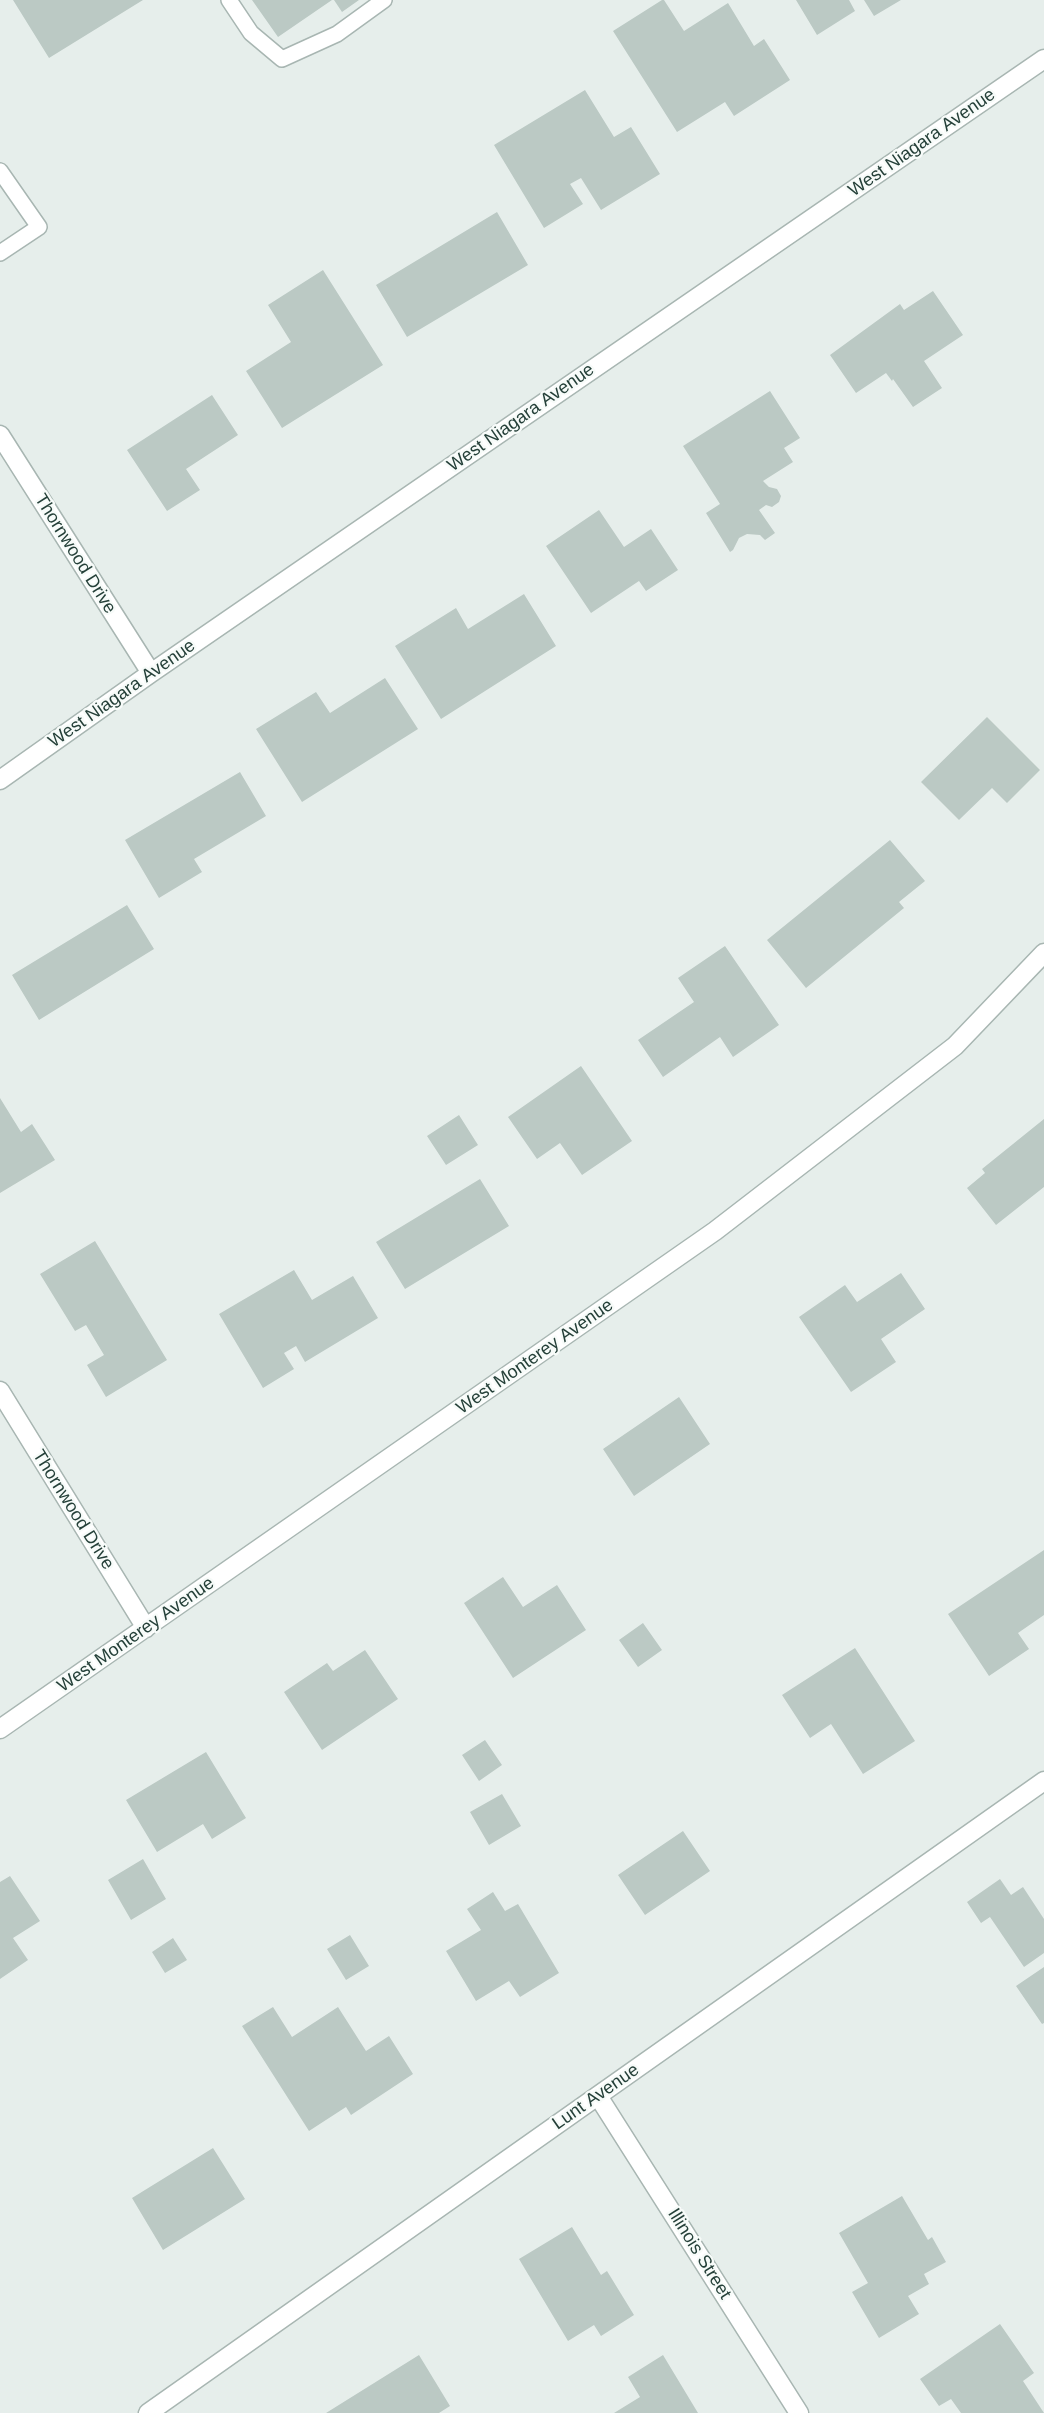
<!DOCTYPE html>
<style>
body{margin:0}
canvas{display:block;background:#e6eeeb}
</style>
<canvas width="1044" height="2413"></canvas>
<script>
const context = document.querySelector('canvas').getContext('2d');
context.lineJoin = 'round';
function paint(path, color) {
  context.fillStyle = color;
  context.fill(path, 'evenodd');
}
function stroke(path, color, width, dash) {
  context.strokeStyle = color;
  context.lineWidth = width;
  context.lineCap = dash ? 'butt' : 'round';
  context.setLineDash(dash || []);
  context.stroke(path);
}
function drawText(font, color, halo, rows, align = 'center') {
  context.font = font + ' Arial,sans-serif';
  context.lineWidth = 4.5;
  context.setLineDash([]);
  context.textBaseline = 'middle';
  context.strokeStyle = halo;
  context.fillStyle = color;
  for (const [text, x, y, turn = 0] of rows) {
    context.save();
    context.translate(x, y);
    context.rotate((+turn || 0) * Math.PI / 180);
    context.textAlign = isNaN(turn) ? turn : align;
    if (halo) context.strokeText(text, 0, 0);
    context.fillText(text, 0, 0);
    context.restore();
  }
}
paint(new Path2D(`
 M13 0H143L49 58Z
 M252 0H332L278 37Z
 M334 0H359L342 12Z
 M662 0H664L684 31 728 3 754 46 764 39 790 80 734 116 725 102 677 132 613 31Z
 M796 0H849L855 11 817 35Z
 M864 0H901L874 16Z
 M585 90 614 137 631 127 660 174 601 210 581 178 570 184 583 204 544 228 494 145Z
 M497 212 528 265 407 337 376 285Z
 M323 270 383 365 282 428 246 371 291 342 268 305Z
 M933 291 963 335 924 361 942 388 913 407 893 379 892 381 886 373 856 393 830 355 900 304 904 310Z
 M770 391 800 438 784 448 793 462 763 481 769 487 777 489 781 496 779 502 772 507 766 505 759 510 775 533 765 540 760 535 747 534 739 538 733 550 730 552 706 513 720 504 683 446Z
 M212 395 238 435 186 469 200 490 167 511 127 450Z
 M599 510 624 547 651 529 678 570 646 591 639 581 591 613 546 546Z
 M524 594 556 646 441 719 395 646 456 608 468 629Z
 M385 678 418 729 302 802 256 729 316 692 330 713Z
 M987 717 1040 770 1007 803 992 788 959 820 921 782Z
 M240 772 266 816 194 859 202 872 159 898 125 840Z
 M890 840 925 881 899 902 904 908 806 988 767 940Z
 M127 905 154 949 39 1020 12 975Z
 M725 946 779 1025 733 1057 720 1037 663 1077 638 1040 694 1002 678 978Z
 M581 1066 632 1141 582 1175 560 1143 537 1159 508 1117Z
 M0 1098 21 1132 32 1124 55 1160 0 1193Z
 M459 1115 478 1145 446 1165 427 1136Z
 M1044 1119V1187L996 1225 967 1188 985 1173 982 1169Z
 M480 1179 509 1226 405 1289 376 1242Z
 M95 1241 167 1360 106 1397 87 1365 104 1355 86 1325 75 1331 40 1274Z
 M294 1270 312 1300 353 1276 378 1318 305 1362 296 1346 284 1353 294 1369 263 1388 219 1314Z
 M901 1273 925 1309 881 1339 896 1362 851 1392 799 1317 845 1285 857 1302Z
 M679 1397 710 1444 634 1496 603 1449Z
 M1044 1550V1615L1018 1633 1029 1649 989 1676 948 1614Z
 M503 1577 523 1607 557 1585 586 1630 513 1678 464 1603Z
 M643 1623 662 1650 638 1667 619 1640Z
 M855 1648 915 1741 863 1774 831 1724 810 1738 782 1695Z
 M365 1650 398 1699 322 1750 284 1692 327 1663 333 1671Z
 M485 1740 502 1765 479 1781 462 1755Z
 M206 1752 246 1818 212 1839 203 1824 157 1852 126 1800Z
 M502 1794 521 1826 489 1845 470 1812Z
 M683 1831 710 1871 645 1915 618 1875Z
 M143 1859 166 1899 131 1920 108 1880Z
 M10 1876 40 1921 13 1938 28 1960 0 1979V1882Z
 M1000 1879 1011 1895 1023 1887 1044 1919V1953L1024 1967 990 1917 981 1923 967 1902Z
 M493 1892 505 1911 518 1904 559 1973 520 1997 509 1981 476 2001 446 1951 481 1930 467 1909Z
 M350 1935 369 1966 346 1980 327 1949Z
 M173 1938 187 1960 165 1973 152 1952Z
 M1044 1967V2023L1042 2024 1016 1986Z
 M273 2007 292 2037 338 2007 366 2051 389 2036 413 2074 351 2115 346 2107 309 2131 242 2026Z
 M213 2148 245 2199 163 2250 132 2198Z
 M902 2196 928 2240 932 2237 946 2262 924 2274 929 2284 908 2296 919 2314 879 2338 852 2292 868 2283 839 2233Z
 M572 2227 601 2275 607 2271 634 2315 601 2336 594 2325 568 2341 519 2259Z
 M1000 2324 1034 2373 1023 2381 1044 2413H961L951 2399 939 2406 920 2379Z
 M419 2355 450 2406 439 2413H326Z
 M663 2355 698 2413H614L640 2397 628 2377Z`), '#bbc9c4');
const lane = new Path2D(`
 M229 0 251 33 282 59 337 34 384 0
 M0 171 39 227 0 253`);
const street = new Path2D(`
 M0 435 151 673
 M0 780 151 673 1044 59
 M0 1391 146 1628
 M0 1729 715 1231 955 1046 1044 953
 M598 2096 799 2413
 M148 2413 1044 1781`);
stroke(lane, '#a8b6b2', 18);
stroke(street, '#a8b6b2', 21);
stroke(lane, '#fff', 15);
stroke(street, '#fff', 18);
drawText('18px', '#254039', '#f7fbf9', [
 ["West Niagara Avenue",922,143,-35],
 ["West Niagara Avenue",521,418,-35],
 ["Thornwood Drive",75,554,58],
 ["West Niagara Avenue",122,694,-35],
 ["West Monterey Avenue",535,1357,-35],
 ["Thornwood Drive",73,1510,58],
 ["West Monterey Avenue",136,1635,-35],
 ["Lunt Avenue",596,2097,-35],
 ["Illinois Street",699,2254,58]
]);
</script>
